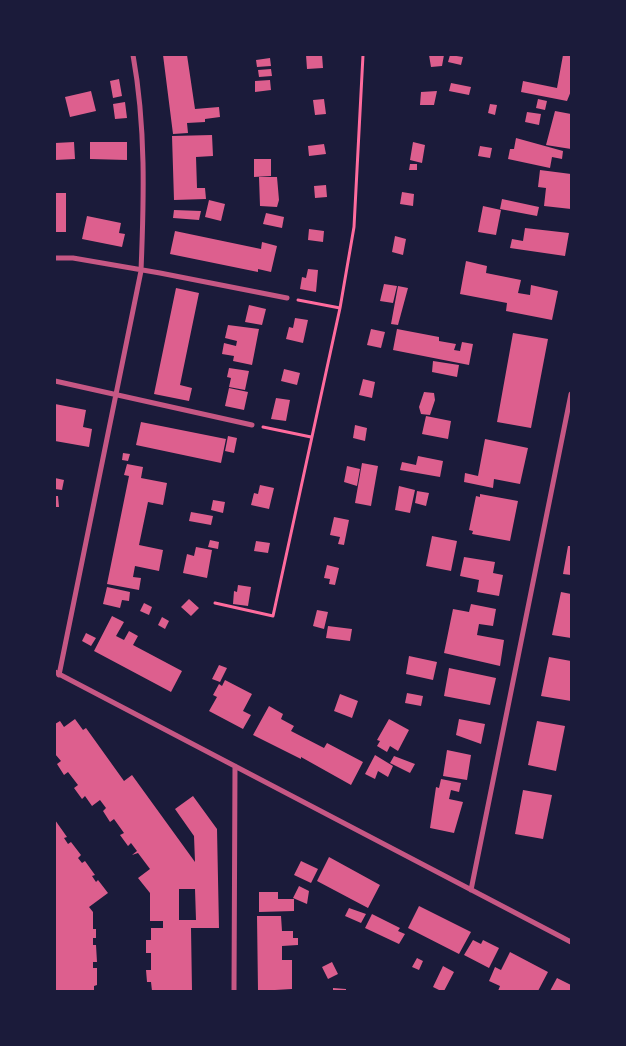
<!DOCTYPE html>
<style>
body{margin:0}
#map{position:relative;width:626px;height:1046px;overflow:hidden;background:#1b1b3a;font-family:"Archivo Narrow",sans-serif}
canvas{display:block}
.frame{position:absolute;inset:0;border:56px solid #1b1b3a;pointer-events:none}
</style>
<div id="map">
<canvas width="626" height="1046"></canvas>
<div class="frame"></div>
</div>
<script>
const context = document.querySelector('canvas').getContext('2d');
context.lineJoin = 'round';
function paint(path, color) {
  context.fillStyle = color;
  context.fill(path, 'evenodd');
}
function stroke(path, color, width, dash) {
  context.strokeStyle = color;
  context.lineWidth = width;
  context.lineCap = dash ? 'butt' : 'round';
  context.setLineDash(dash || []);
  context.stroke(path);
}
paint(new Path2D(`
 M163 55H187L195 109 219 107 220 117 205 119V122L187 123 188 133 173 134Z
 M306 55H322L323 68 307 69Z
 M429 55H444L442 66 431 67Z
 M450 55 463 57 461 65 448 62Z
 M563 55H571V91L567 101 521 92 523 81 557 88Z
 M270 58 271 66 257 67 256 60Z
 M271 69 272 76 259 77 258 70Z
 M119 79 122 96 113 98 110 81Z
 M270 80 271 90 255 92V81Z
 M451 83 471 87 469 95 449 91Z
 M91 91 96 111 70 117 65 97Z
 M437 91 434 105H420L421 92Z
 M324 99 326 114 315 115 313 100Z
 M538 99 547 101 545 110 536 108Z
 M125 102 127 118 115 119 113 104Z
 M490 104 497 105 495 115 488 113Z
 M555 111 571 114V149L546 145Z
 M527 112 541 114 539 125 525 122Z
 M212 135 213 156 196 157 197 188H205L206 199 174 200 172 136Z
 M516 138 563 151 562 159 552 157 550 168 508 159 510 149H514Z
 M74 142 75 159 55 160V143Z
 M90 142H127V160L90 159Z
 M413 142 425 145 422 163 410 160Z
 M324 144 326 154 309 156 308 146Z
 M480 146 492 148 490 158 478 156Z
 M254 159H271V176L254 177Z
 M410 164H417V170H409Z
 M540 170 571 174V209L544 206 546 188 538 187Z
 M259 177H277L279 200 277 207 260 206Z
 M326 185 327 197 315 198 314 186Z
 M402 192 414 194 413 206 400 204Z
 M55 193H66V232H55Z
 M502 199 539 207 537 216 500 209Z
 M209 200 225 204 221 221 205 217Z
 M483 206 501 210 496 235 478 232Z
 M174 210 201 211 199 220 173 218Z
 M266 213 284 217 282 228 263 224Z
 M87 216 121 223 119 233 125 234 122 247 82 239Z
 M525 228 569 233 565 256 510 248 512 239 523 241Z
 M309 229 324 231 323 242 308 240Z
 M175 231 261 249 262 242 277 246 271 272 258 269V272L170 254Z
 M395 236 406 239 403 255 392 252Z
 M466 261 487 266 486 273 521 280 518 293 530 295 531 285 558 291 552 320 506 311 507 303 460 294Z
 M308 269 318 270 316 292 300 289 302 277 306 278Z
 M384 284 397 286 393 303 380 301Z
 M398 286 408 288 398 325 391 324Z
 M176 288 199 293 180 385 192 388 189 401 154 394Z
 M249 305 266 309 262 325 245 322Z
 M295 318 308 320 303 343 286 339 289 327 293 328Z
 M228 325 259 329 252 365 233 361 234 356 222 354 224 343 236 346 237 341 225 338Z
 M371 329 385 332 381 348 367 345Z
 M397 329 439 337V341L456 344 454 350 460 351 462 342 473 344 469 365 393 350Z
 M513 333 548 339 531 428 497 422Z
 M433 361 459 365 457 377 432 372Z
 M229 368 249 371 245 390 229 387 231 378 227 377Z
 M284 369 300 373 297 385 281 381Z
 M363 379 375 382 372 398 359 395Z
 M229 388 248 392 244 410 225 406Z
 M424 392 434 393 435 400 430 415 421 414 419 407Z
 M276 398 290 400 286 421 271 419Z
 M55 404 86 410 83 427 92 429 89 447 55 441Z
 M426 416 451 421 448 439 422 434Z
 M141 422 226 439 221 463 136 445Z
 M355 425 367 428 365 441 353 438Z
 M228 436 237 438 234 453 225 451Z
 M485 439 528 448 520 484 494 479 493 488 464 482 465 473 478 476Z
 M123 453 130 454 128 461 122 460Z
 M418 456 443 461 440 477 400 470 402 462 416 465Z
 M362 463 378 466 371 506 355 503Z
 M127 464 143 467 141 478 167 483 163 505 148 502 139 545 163 550 159 571 135 566 133 577 141 578 139 590 107 584 129 476 124 475Z
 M347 466 360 469 357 486 344 482Z
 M55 478 64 480 62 490 55 489Z
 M260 485 274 488 269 509 251 505 254 493 258 494Z
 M399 486 415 490 410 513 395 510Z
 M417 491 429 493 426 506 415 503Z
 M480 494 518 501 510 541 472 534 473 531 469 530 476 496 480 497Z
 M55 496H58L59 507H55Z
 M213 500 225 502 223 513 211 510Z
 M191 512 213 516 211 525 189 521Z
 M334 517 349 520 344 545 338 544 340 537 330 535Z
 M432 536 457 541 451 571 426 566Z
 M210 540 219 542 218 549 208 547Z
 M256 541 270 543 268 553 254 551Z
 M568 546H571V575L563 574Z
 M196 547 212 550 207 578 183 573 187 554 194 556Z
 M464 557 495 562 493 573 503 575 499 596 477 592 479 580 460 576Z
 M327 565 339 568 335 585 329 584 330 579 324 578Z
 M238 585 251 587 248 606 233 604 234 591 237 592Z
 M107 587 130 592 129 601 122 600 120 608 103 604Z
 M561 592 571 594V638L552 635Z
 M189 599 199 608 191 616 181 607Z
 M144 603 152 607 149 615 140 611Z
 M471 604 496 609 493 626 479 624 477 635 504 640 500 666 444 653 453 609 469 612Z
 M317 610 328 612 324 629 313 626Z
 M112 616 124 622 116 636 124 640 129 631 138 636 133 645 182 671 171 692 94 651Z
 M162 617 169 621 165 629 158 625Z
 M328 626 352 629 350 641 326 638Z
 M86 633 96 638 91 646 82 641Z
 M409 656 437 662 433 680 406 674Z
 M549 657 571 661V701L541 696Z
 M219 665 227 668 220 682 212 679Z
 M449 668 496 678 490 705 444 696Z
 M225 680 252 694 243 711 251 715 243 729 209 711 217 697 213 695 219 684 222 686Z
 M407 693 423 696 421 706 405 703Z
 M340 694 358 701 352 718 334 711Z
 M269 706 283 714 281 719 294 726 291 731 324 748 327 743 363 762 351 785 301 757V759L253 735Z
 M75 719 83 730 86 728 124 781 132 775 195 862 194 836 175 809 193 796 217 829 219 928H191L192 991H152L151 982H147L146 970H151V953H146V940H151V928H163V921H150V893L138 878 150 869 138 853 132 855 137 851 131 843 128 846 120 835 124 833 114 819 110 822 103 811 106 808 100 800 92 806 85 796 82 799 74 788 78 785 68 772 64 775 57 764 61 761 55 754V724L60 721 64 727ZM179 889H195L196 920H179Z
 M389 719 409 730 398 751 390 746 387 752 377 746 380 741 377 740Z
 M459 719 485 724 481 744 456 735Z
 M537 721 565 726 556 771 528 765Z
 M447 750 471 755 467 780 443 776Z
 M375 755 393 766 388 777 378 771 375 779 365 774Z
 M394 756 415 764 410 773 390 763Z
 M441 779 461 783 459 792 451 790 449 799 463 802 454 833 430 828 436 787 439 788Z
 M523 790 552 795 543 839 515 834Z
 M55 820 67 837 64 838 68 844 71 842 81 855 78 858 82 863 85 861 95 875 92 876 96 882 98 880 108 893 89 907 93 912V929H96V938H93V945H96L97 962H93V968H97V985L94 986V991H55Z
 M329 857 380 885 368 908 317 881Z
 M301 861 318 869 311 883 294 875Z
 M299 886 309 891 307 904 293 898Z
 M259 892H278V899H294V911L259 912Z
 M419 906 471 932 459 954 408 928Z
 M349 908 366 914 361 923 345 916Z
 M372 914 400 928 398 931 405 934 399 944 365 928Z
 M257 916H281L282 931H293V938H298V945L282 946V960H292V989L258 991Z
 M473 940 481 944 483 940 499 948 489 968 464 955Z
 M510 952 548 972 538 991H498L500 986 489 981 495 967 501 970Z
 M417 958 423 961 419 970 412 967Z
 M332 962 338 974 328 979 322 967Z
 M443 966 454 972 444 991H441L433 987Z
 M557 978 571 985V991H550Z
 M333 988 346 989V991H333Z`), '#dd5f8e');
stroke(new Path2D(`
 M298 300 340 308
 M263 427 311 437
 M215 603 273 616 340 308 354 227 363 55`), '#ff6b9d', 3);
stroke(new Path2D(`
 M55 258H73L160 273 287 298
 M55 381 252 425
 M55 672 571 942
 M59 675 141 271C144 198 146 127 133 55
 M471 890 571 394
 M234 991 235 766`), '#c65784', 5);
</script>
